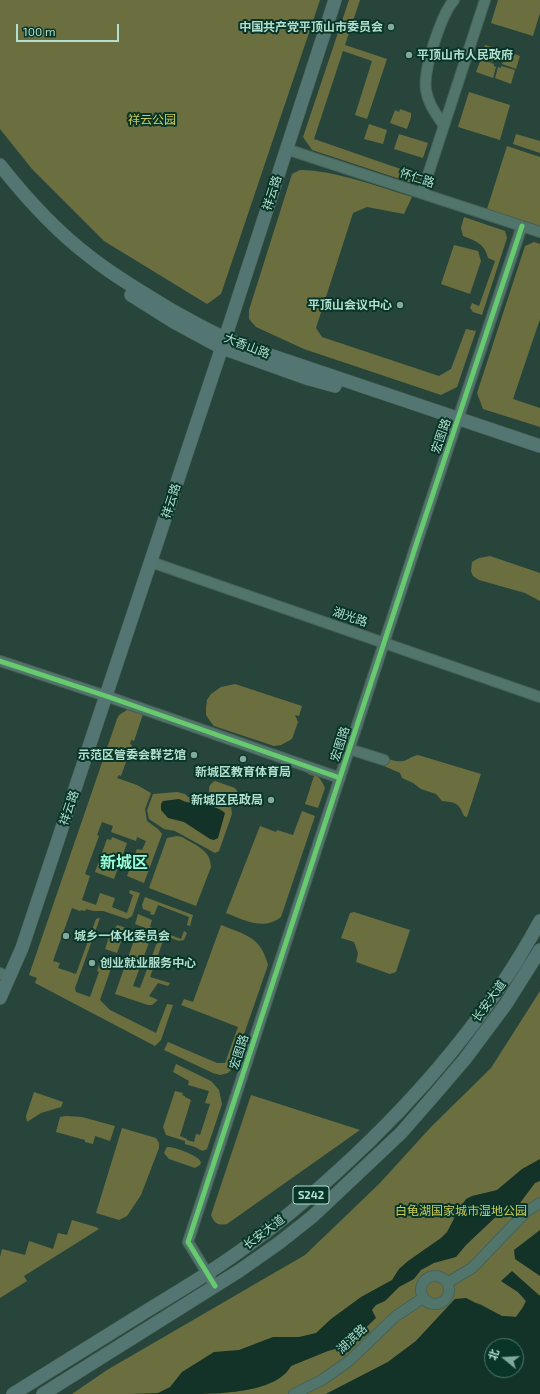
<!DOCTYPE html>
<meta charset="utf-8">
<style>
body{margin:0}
#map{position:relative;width:540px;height:1394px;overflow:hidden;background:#28453c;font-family:"Exo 2","Noto Sans SC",sans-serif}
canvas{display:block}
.north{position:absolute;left:484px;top:1338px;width:40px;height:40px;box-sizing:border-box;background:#083528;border:1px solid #4c796a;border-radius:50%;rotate:288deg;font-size:11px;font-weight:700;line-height:16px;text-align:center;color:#b2dfce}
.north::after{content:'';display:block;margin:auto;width:14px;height:18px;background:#82a99b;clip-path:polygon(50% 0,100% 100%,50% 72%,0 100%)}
.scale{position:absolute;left:16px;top:24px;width:103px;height:18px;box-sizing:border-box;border:2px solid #b2dfce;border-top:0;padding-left:5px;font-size:12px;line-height:14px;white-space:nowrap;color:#b2dfce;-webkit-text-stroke:3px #083528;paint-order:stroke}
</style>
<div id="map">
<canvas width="540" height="1394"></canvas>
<div class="north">北</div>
<div class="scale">100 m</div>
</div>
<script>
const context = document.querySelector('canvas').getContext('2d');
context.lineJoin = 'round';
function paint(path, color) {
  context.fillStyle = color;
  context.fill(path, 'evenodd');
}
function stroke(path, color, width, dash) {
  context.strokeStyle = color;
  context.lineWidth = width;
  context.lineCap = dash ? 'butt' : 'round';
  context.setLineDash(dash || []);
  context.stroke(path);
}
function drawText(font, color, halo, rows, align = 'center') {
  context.font = font + ' "Exo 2","Noto Sans SC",sans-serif';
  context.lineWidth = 4;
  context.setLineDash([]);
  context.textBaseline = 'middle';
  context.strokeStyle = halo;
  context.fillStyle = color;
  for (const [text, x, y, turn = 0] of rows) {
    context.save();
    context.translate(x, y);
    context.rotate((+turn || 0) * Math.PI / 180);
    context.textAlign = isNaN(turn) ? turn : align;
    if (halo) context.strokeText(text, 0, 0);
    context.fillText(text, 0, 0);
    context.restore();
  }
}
paint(new Path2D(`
 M0 0H320L221 294 207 304 104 241 32 169 0 129Z
 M349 0H360L345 45 387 59 367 119 355 115 372 61 343 51 314 139 418 175 415 184 312 150 303 137Z
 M498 0H540V13L533 36 491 23Z
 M485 45 502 50 498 61 496 60 495 62 481 58Z
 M504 50 520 56 516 69 502 64 503 62 500 61Z
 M481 59 494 64V66L496 67 493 78 476 72Z
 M501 66 515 70 511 84 495 78 498 67 501 68Z
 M469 92 510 105 500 140 458 127Z
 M400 109 411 113V117L407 129 390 123 395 110 399 112Z
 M369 124 387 130 383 144 364 139Z
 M399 134 428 143 423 158 394 149Z
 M516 134 540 141V153L513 144Z
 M507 146 540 157V226L487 209Z
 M300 170C334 170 379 187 412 197L404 214 367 207 353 213 316 328 322 337 439 376 451 369 466 329 476 331 457 387 441 395 304 349 256 327 249 319V310L292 174Z
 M464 217 505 231 507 238 482 315 473 312 470 308 472 303 479 306 495 261 488 258C485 244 476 241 463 236L461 228Z
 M534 242 540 244V319L513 399 540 408V427L483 409 477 393 525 246Z
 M454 245 478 251 481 261 470 294 441 284Z
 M490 556 540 573V601L525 593 479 580 473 576 471 571 472 562 479 558Z
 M235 684 302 706 299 716 295 715 298 722 292 739 281 745 274 746 214 726 210 721 206 715V708L207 700 211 694 221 687Z
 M127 710 143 714 134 741 131 740 130 744 132 745 121 776 119 775 117 778 137 785 151 793 145 809 147 821 158 829 162 834 161 837 144 883 127 876 137 849 142 850 146 841 137 837 136 841 111 832 113 826 102 822 97 835 99 836 85 874 90 876 82 900 96 905 100 893 115 898 112 907 127 913 133 895 129 893 130 890 140 893 132 916 127 919 103 911H93L86 909 85 911 81 910 80 911 72 908 53 961 60 963 58 968 76 974 96 919 100 918 75 988 76 992 90 997 99 972 97 971 102 956 114 960 100 1000 110 1010 156 1033 167 1004 173 1005 161 1040 155 1046 35 983 37 978 29 975 117 719 119 715Z
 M418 755 481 774 467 817 464 816C459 803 455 802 442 801L436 794 421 789 413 783 402 778 400 773 384 766 386 758C391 760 397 762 403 761 408 760 412 756 418 755Z
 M308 772C319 776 320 777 325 788L318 808 305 804 314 776 308 774Z
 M215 781 235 788 239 794 237 801 233 802 210 795C208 788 209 784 215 781Z
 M177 792 185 794 188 797 218 802 231 807 232 814 219 851 215 853 175 831 164 829 149 819 147 810 153 794Z
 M302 811 315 816 281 917C263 931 244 920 226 913L260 826 276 832 277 830 293 835Z
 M177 836 182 837C195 845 211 850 211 867L196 906 149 888 167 838Z
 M112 837 127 843 114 879 95 872 107 839 111 840Z
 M145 897 193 915 190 926 187 925 189 917 158 905 154 915 150 914 151 912 143 909 142 905Z
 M354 912 410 930 396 972 390 974 356 962 358 953 354 942 341 938 350 913Z
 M138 914 152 920 150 927 181 939 184 931 187 933 184 940 179 941 135 924Z
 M117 925 126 928 117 953 105 949 112 928 115 929Z
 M221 925C246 935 261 937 268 965L232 1069 228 1073 220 1075 213 1073 164 1050 168 1042 217 1063H225L238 1027 181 1005 184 999 193 1002Z
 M137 932 151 937 133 986 140 988 158 940 163 941 150 977 170 983 168 986 158 983 149 996 158 1000 152 1005H148L115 994Z
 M540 991V1296L501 1281 518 1292 526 1301 524 1307 516 1317 502 1316 480 1304 455 1299 416 1341 388 1362 326 1394H72L107 1370 305 1255 379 1184 431 1127 491 1068Z
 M176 1064 211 1081 219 1090 222 1104 207 1149C201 1152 201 1150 195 1147 192 1146 188 1145 185 1144V1141L166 1135 163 1127 175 1091 183 1093 182 1095 185 1096V1097L191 1100 180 1136 187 1139V1140L194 1142 196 1134 200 1135 210 1104 205 1103 209 1091 188 1085 189 1081 173 1072Z
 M34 1092 63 1102 61 1107 41 1113 27 1122 26 1116Z
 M251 1095 360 1130 227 1224C218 1226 214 1223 211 1215Z
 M66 1116 82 1117 115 1126 110 1141 95 1136 93 1144 85 1142V1140L56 1132 60 1117Z
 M122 1128 156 1138 159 1143V1148L141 1195 127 1216 119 1220 96 1213Z
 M167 1147C175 1147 198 1155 201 1162L200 1165 195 1168 169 1159 164 1153Z
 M72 1220 96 1227 99 1229 24 1276 27 1281 0 1298V1257L2 1249 25 1255 29 1241 53 1249 58 1233 67 1235Z`), '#6b6f40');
paint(new Path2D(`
 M179 799C194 807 212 802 225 813L218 838 214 840 210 839 184 822 168 818 161 810V804L163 801Z
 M540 1159V1181L535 1183 520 1203 501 1212 466 1245 456 1257 434 1263 421 1270 414 1279 399 1287 385 1301 376 1305 372 1310 376 1318 354 1339 343 1347 328 1351 291 1366C276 1394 215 1394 186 1394 167 1394 149 1394 130 1394L158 1393 170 1387 182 1372 214 1352 239 1350 273 1337H299L316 1333 331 1319 361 1297 392 1280 399 1269 408 1261 441 1238 447 1232 459 1209 466 1199 472 1196 497 1190 522 1169Z
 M540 1230V1276L515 1259 514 1250Z
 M512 1271 540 1296V1394H326L388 1362 416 1341 455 1299 466 1298 502 1316 516 1317 523 1307 526 1301 518 1292 501 1281ZM492 1346H516V1370H492Z`), '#133228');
const minor = new Path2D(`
 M444 126C437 115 428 104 426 90 423 70 441 15 454 0
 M286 149 540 232
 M422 193 485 0
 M151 562 540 697
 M0 661 106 696 340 778
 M349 749 384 760
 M0 973 9 978
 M421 1290a14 14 0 1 1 28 0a14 14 0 1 1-28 0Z
 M447 1283 472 1268 527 1211 540 1203
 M215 1286 188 1242 417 542 522 226
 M294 1394 322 1380 349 1361 396 1316 423 1298`);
const major = new Path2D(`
 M0 165C26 198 55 230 89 256 114 276 143 293 170 309 196 324 221 338 249 348L540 446
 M131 295 174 322 222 348 306 378 335 386
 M0 998 22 948 232 317 335 0
 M13 1394C58 1366 103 1338 148 1310 186 1287 224 1264 259 1237 287 1217 314 1193 339 1170 418 1098 489 1015 540 921
 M43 1394 239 1271 279 1243 313 1216 401 1133 436 1093 465 1059 506 1004 540 950`);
stroke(minor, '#476258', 12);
stroke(major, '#476258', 14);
stroke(minor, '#52756b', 10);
stroke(major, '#547672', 13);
stroke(new Path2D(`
 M0 661 106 696 340 778
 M215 1286 188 1242 417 542 522 226`), '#67ca6e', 5);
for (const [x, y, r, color] of [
 [391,27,4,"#82a99b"],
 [409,55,4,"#82a99b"],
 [400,305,4,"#82a99b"],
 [194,755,4,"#82a99b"],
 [243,759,4,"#82a99b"],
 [271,800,4,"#82a99b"],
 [66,936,4,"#82a99b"],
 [92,963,4,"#82a99b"]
]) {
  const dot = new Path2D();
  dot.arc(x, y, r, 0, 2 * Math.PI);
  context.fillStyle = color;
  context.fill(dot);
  stroke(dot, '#083528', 1.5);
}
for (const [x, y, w] of [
 [311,1195,36]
]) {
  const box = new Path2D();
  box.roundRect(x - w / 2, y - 9, w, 18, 3);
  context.fillStyle = '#083528';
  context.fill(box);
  stroke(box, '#b2dfce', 1);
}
drawText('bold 11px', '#b2dfce', null, [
 ["S242",311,1195]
]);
drawText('bold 12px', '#b2dfce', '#083528', [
 ["中国共产党平顶山市委员会",383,27],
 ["平顶山市人民政府",417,55,"left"],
 ["平顶山会议中心",392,305],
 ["示范区管委会群艺馆",186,755],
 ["新城区教育体育局",243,772,"center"],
 ["新城区民政局",263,800],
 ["城乡一体化委员会",74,936,"left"],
 ["创业就业服务中心",100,963,"left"]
], 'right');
drawText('12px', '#cbcc5c', '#083528', [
 ["祥云公园",152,120],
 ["白龟湖国家城市湿地公园",461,1211]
]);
drawText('12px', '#b2dfce', '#083528', [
 ["怀仁路",417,178,18],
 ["祥云路",272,193,-72],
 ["大香山路",247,346,21],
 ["宏图路",441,436,-71],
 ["祥云路",171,501,-72],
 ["湖光路",350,617,19],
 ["宏图路",340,744,-72],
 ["祥云路",69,808,-71],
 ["长安大道",489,1001,-54],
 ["宏图路",239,1052,-72],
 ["长安大道",264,1232,-37],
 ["湖滨路",352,1339,-43]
]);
drawText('bold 16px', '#9afcd9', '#083528', [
 ["新城区",124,863]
]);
</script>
